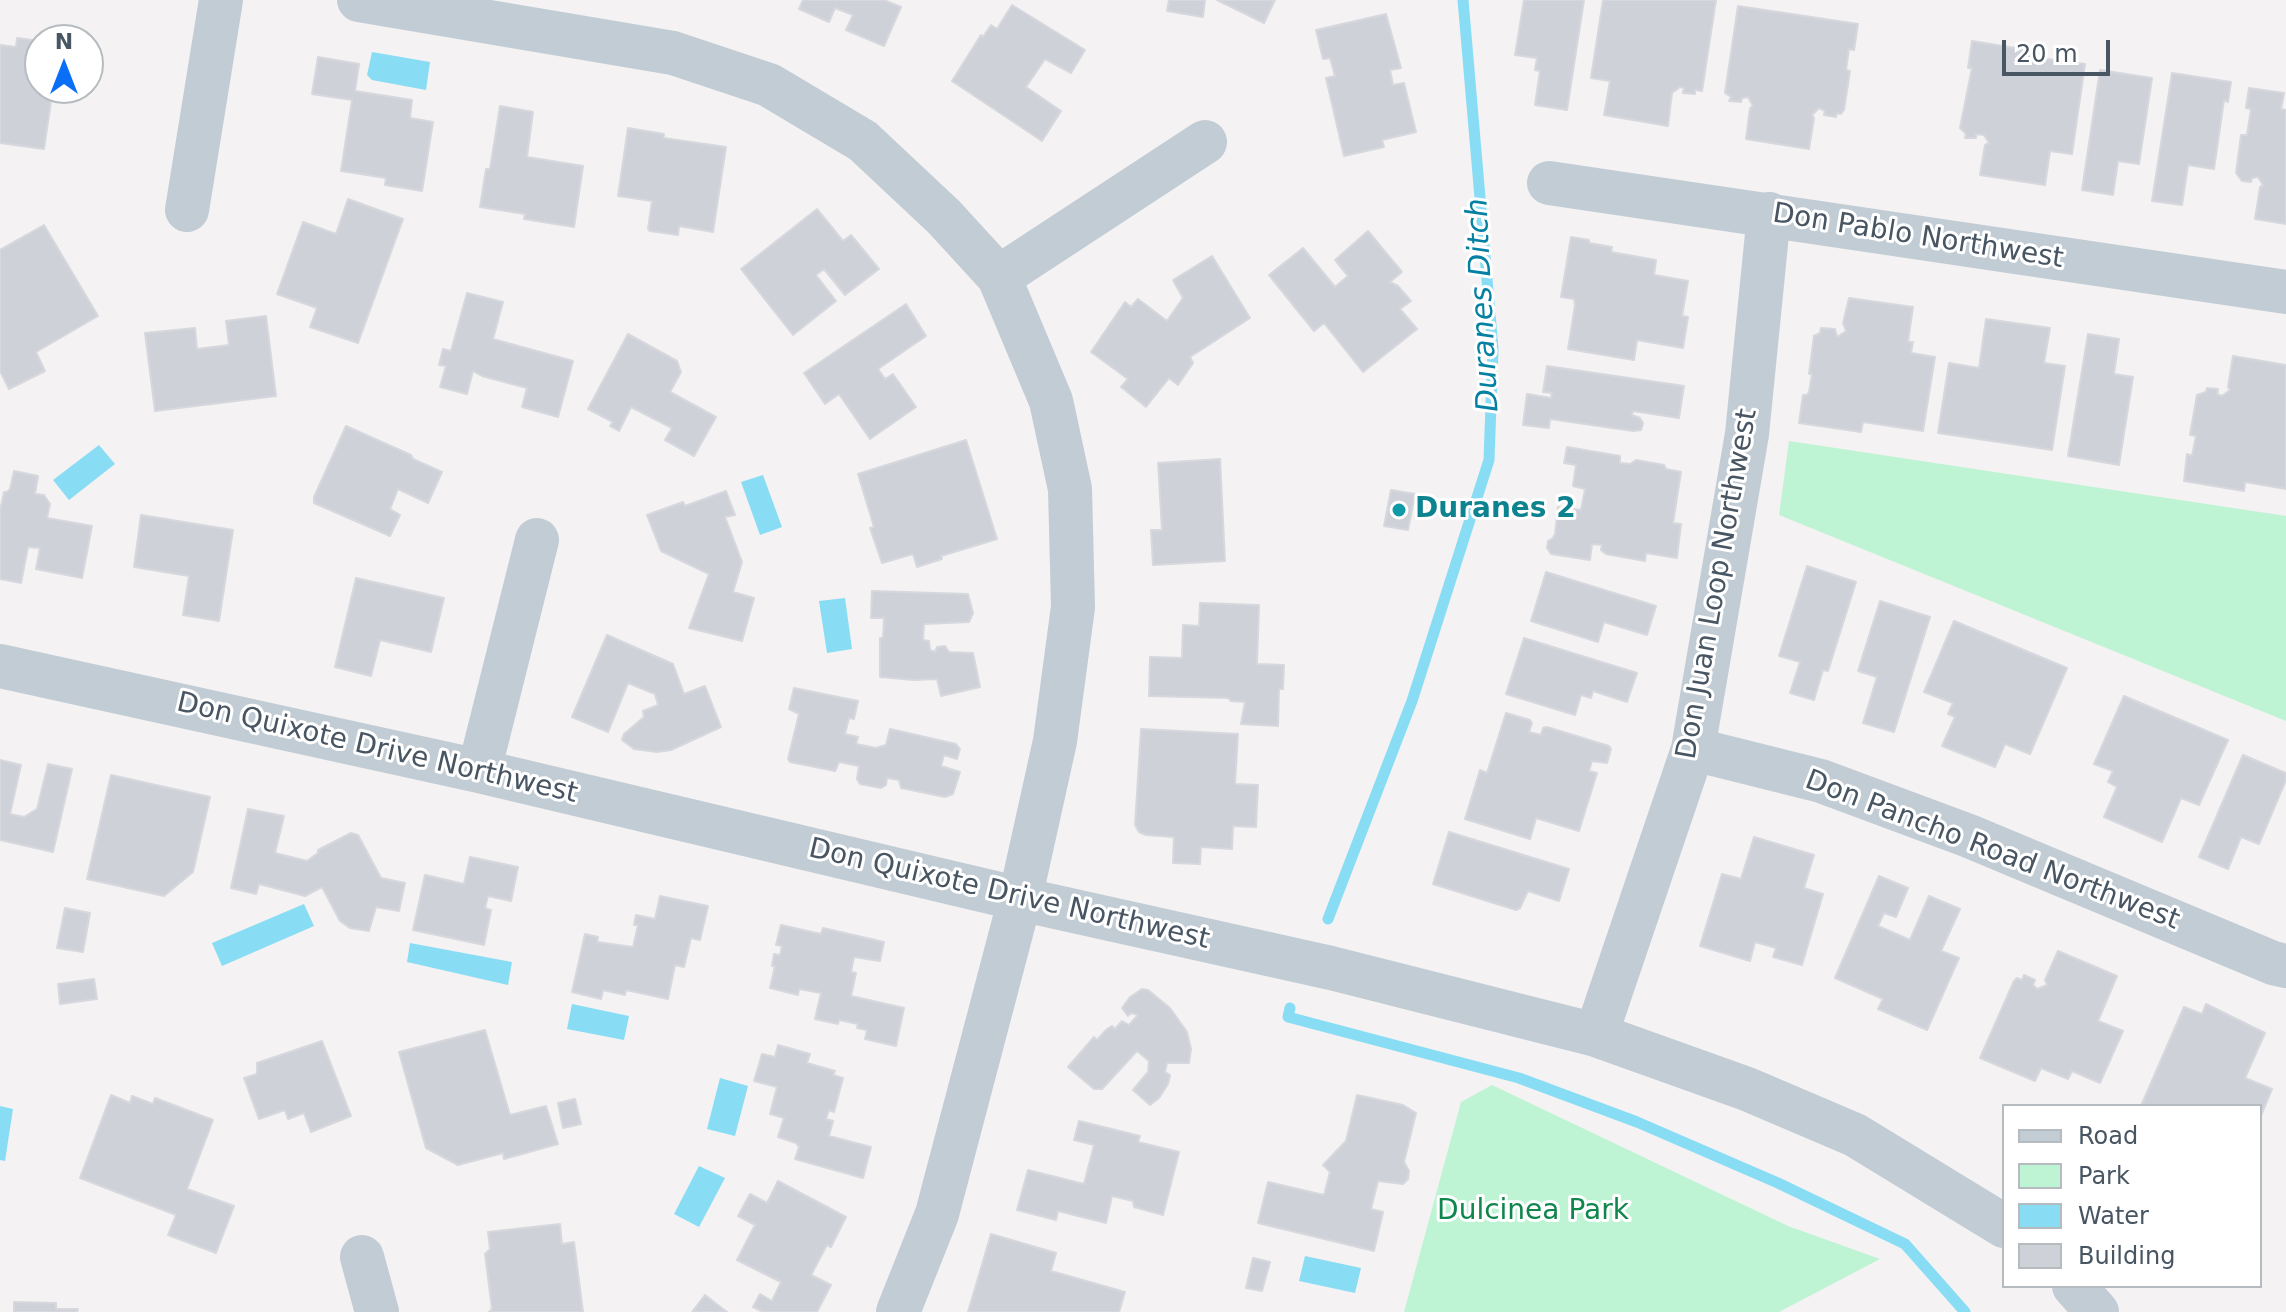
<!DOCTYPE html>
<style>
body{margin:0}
#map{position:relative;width:2286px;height:1312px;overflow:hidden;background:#f4f2f2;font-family:"DejaVu Sans",sans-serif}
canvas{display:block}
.legend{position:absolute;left:2002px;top:1104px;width:260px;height:184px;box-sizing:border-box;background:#fff;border:2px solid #b6bbc0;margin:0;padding:10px 14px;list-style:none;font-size:24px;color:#485562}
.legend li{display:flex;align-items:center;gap:16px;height:40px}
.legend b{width:40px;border:2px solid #b6bbc0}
.north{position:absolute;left:24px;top:24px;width:80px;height:80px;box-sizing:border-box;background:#fff;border:2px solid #b6bbc0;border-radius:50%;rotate:0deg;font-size:22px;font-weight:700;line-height:32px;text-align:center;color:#485562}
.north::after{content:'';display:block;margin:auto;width:28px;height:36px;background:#0a6ff7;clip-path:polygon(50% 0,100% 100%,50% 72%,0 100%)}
.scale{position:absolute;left:2002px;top:40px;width:108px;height:36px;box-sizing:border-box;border:4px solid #485562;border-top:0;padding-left:10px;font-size:24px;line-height:28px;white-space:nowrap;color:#485562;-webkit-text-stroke:6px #fff;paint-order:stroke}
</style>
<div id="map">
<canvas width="2286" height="1312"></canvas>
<ul class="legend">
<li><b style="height:10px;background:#c2ccd5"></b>Road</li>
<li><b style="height:22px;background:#bef4d4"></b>Park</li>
<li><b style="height:22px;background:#88ddf5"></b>Water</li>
<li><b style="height:22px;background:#ced1d8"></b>Building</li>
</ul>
<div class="north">N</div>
<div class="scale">20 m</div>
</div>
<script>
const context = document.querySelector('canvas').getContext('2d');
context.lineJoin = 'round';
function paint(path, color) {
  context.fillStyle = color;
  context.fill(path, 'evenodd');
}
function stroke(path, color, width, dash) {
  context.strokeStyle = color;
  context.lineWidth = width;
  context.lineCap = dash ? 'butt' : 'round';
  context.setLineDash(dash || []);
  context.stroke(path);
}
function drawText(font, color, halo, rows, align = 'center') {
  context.font = font + ' "DejaVu Sans",sans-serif';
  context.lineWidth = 6;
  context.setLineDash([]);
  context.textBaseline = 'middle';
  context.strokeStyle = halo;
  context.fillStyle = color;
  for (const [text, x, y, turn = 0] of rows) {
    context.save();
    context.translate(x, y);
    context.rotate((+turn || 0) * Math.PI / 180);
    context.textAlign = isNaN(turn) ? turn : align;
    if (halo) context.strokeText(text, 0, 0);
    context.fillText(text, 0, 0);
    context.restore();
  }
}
paint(new Path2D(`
 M1789 441 2286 516V721L1779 515Z
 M1492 1085 1788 1226 1880 1259 1779 1312H1404L1461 1102Z`), '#bef4d4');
paint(new Path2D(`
 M372 52 430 62 426 90 372 80 367 75Z
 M99 445 115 464 69 500 53 480Z
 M763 475 782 527 760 535 741 482Z
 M845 598 852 649 827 653 819 601Z
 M304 904 314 926 222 966 212 943Z
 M410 943 512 962 508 985 407 962Z
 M572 1004 629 1016 624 1040 567 1029Z
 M720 1078 748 1086 735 1136 707 1129Z
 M0 1106 13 1109 5 1161 0 1160Z
 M699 1166 725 1178 699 1227 674 1214Z
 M1305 1256 1361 1268 1355 1293 1299 1281Z`), '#88ddf5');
stroke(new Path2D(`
 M1328 919 1412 701 1489 460 1493 349 1463 0
 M1290 1008 1288 1017 1519 1078 1637 1122 1778 1183 1905 1244 1965 1312`), '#88ddf5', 11);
const building = new Path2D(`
 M803 0H884L901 7 884 46 846 30 853 15 835 8 829 22 799 9Z
 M1169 0H1205L1203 17 1167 11Z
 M1217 0H1275L1264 23Z
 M1524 0H1584L1567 110 1535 105 1540 71 1535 70 1537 58 1515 55Z
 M1603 0H1716L1702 91 1695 90V94L1683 93 1684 88 1680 87 1672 93 1668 126 1604 115 1610 81 1591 78Z
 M1012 5 1085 50 1071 73 1045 59 1026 87 1061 111 1042 141 952 81 981 35 983 37 991 25 997 29Z
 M1738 6 1858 24 1854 50 1849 49 1846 70 1850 71 1844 110 1841 114 1837 113 1836 117 1824 115 1825 111 1819 108 1812 115 1814 118 1809 149 1746 139 1750 108 1753 106 1748 97 1742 98 1741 102 1729 101 1731 97 1725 93Z
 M1386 14 1401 68 1390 70 1393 85 1404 83 1416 132 1382 140 1384 147 1344 156 1326 78 1335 76 1330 58 1323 59 1316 30Z
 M17 38 40 41V88H53L44 149 0 143V45L16 47Z
 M1972 41 2034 51 2033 57 2085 64 2072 154 2050 151 2045 185 1980 175 1985 145 1989 143 1984 135 1976 134V138H1965L1966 134 1960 128 1972 68H1968Z
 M88 44H93L88 79Z
 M318 57 359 64 355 91 412 100 410 118 433 122 422 191 385 185 386 178 341 171 352 100 312 94Z
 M2100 70 2152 78 2139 164 2118 161 2113 195 2082 190Z
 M2172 73 2231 82 2228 102 2224 100 2214 169 2188 165 2182 205 2152 201Z
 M2249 88 2284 93 2281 109 2286 110V224L2255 219 2260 187 2263 185 2258 177 2252 178 2251 182 2242 181 2236 173 2241 135H2247L2251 109 2246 108Z
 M500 106 533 112 527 157 583 166 574 227 524 219 525 214 480 207 486 169H490Z
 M628 128 664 134 663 138 726 147 713 232 679 226 678 235 650 231 648 229 652 201 618 196Z
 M348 199 403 219 358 343 310 327 317 308 277 294 303 222 336 234Z
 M817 209 843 241 851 235 879 269 845 295 824 269 816 275 836 301 793 335 741 269Z
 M44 225 98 316 36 352 45 371 9 389 0 371V250Z
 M1368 231 1402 272 1390 282 1398 286 1411 301 1400 309 1417 329 1363 372 1324 323 1314 331 1269 275 1303 248 1335 287 1348 276 1335 260Z
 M1571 237 1589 240V243L1612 247 1611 252 1656 260 1654 275 1688 281 1682 316 1688 317 1683 348 1637 340 1634 360 1568 349 1575 305 1574 299 1561 297Z
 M1212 256 1250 318 1190 357 1193 363 1178 385 1169 378 1146 407 1121 387 1128 379 1091 352 1125 302 1131 307 1138 299 1167 321 1183 298 1173 280Z
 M467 293 503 302 493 339 573 361 558 417 522 407 527 388 482 376 473 371 467 394 440 387 446 366 439 365 443 349 451 351Z
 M1849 298 1913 307 1908 342H1913L1911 353 1935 357 1923 431 1863 422 1861 432 1799 423 1803 395H1807L1809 392 1812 374H1809L1814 336 1820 333 1821 328 1835 329 1837 337 1846 331 1843 323Z
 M906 304 926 336 878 369 885 379 893 374 916 407 870 439 839 394 825 404 804 373Z
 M266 316 276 396 155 411 145 333 195 328 197 349 229 345 226 321Z
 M1986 319 2050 328 2044 363 2065 366 2052 450 1938 433 1949 363 1979 368Z
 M628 334 677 361 681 372 670 392 716 417 694 456 665 440 672 428 631 407 619 431 610 426 613 422 588 409Z
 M2088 334 2119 339 2114 374 2133 377 2119 465 2068 456Z
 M2233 356 2286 365V489L2245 482 2244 491 2184 481 2187 454 2192 456 2196 436 2190 435 2197 395 2206 392 2207 388 2218 389 2217 394 2222 396 2230 390 2228 387Z
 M1547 366 1684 386 1679 418 1633 411 1632 415 1640 418 1643 423 1641 430 1633 431 1550 419 1549 428 1523 425 1527 394 1551 398 1552 393 1543 392Z
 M346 426 411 455 413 459 442 472 428 503 398 489 390 509 400 515 390 536 314 503V497Z
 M966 440 997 539 941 556 942 559 917 567 913 554 882 563 870 528 874 527 858 474Z
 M1567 447 1620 456V463L1630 464 1636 460 1664 465 1666 469 1681 472 1673 523 1681 524 1677 558 1646 553 1645 561 1606 554 1601 550 1602 545 1592 544 1590 560 1551 554 1547 548 1548 541 1553 538 1555 534 1558 507 1581 510 1585 489 1573 486 1576 465 1564 463Z
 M1220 459 1225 561 1153 565 1151 530H1162L1158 463Z
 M14 471 38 476 35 494 44 495 50 504 47 518 92 526 82 578 36 569 40 548 28 547 21 583 0 579V511L4 492H7L10 489Z
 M1391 490 1415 494 1408 530 1384 526Z
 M726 491 735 515 725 517 742 562 733 592 754 598 742 641 689 628 709 574 661 551 647 515 683 502 685 506Z
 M141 515 233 530 219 621 183 615 189 576 134 567Z
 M1807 566 1856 582 1828 671 1823 670 1814 700 1790 693 1800 662 1779 656Z
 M1546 572 1656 606 1647 635 1604 622 1598 642 1531 621Z
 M356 578 444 598 431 652 380 640 371 676 335 667Z
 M872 591 968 594 973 613 969 622 924 624 923 640 929 641 930 650 935 652 937 647 945 646 949 652 973 653 980 687 941 696 937 679 914 680 880 677V638H883L884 618H871Z
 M1880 601 1930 617 1894 732 1863 723 1877 677 1858 671Z
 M1200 603 1259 605 1257 664 1284 665 1283 689H1279L1278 726 1241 724 1245 702 1231 701 1228 698 1149 696 1150 657 1182 658 1183 625 1199 626Z
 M1954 621 2067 668 2030 754 2005 744 1995 767 1942 746 1955 717 1948 714 1953 703 1924 692Z
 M607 635 673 664 684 694 705 686 721 727 671 750 657 752 634 749 622 740 624 734 644 717 643 711 658 705 655 694 628 683 608 732 572 717Z
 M1524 638 1637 673 1627 702 1593 691 1591 698 1581 695 1575 715 1506 694Z
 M794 688 858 701 854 719 849 718 845 734 858 737 856 744 876 748 886 745 890 729 956 744 960 749 957 759 944 755 941 766 960 772 953 794 945 797 901 788 899 780 887 778 886 785 881 788 860 784 857 779 859 766 839 762 835 771 790 762 788 759 799 714 789 709Z
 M2124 696 2228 740 2199 805 2181 798 2162 842 2104 817 2117 787 2108 782 2113 771 2094 764Z
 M1506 713 1530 720 1532 723 1529 732 1541 735 1543 728 1547 727 1609 746 1611 749 1607 763 1592 761 1589 771 1597 773 1579 831 1536 818 1530 839 1465 819 1480 770 1487 773Z
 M1141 729 1238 734 1235 784 1258 785 1256 827 1233 826 1232 849 1201 847 1200 864 1173 863 1174 837 1146 835 1139 832 1135 825Z
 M2243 755 2286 773V780L2259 844 2241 837 2228 869 2199 857Z
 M0 760 21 765 10 814 24 817 37 809 48 764 72 769 53 852 0 840Z
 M111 775 210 797 193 872 164 896 87 879Z
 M248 809 284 816 275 853 307 861 318 853V850L351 833 358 835 381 878 405 883 399 911 376 907 369 931 350 928 340 921 322 887 305 896 259 884 256 894 231 888Z
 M1449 832 1569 869 1559 901 1528 891 1520 908 1516 910 1433 884Z
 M1754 837 1814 855 1804 888 1823 894 1802 965 1773 957 1776 948 1755 942 1750 961 1700 946 1722 874 1741 879Z
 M470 857 518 867 511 901 488 896 485 908 491 910 484 945 413 930 425 875 464 884Z
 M1879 876 1908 888 1896 917 1884 913 1878 926 1910 940 1929 896 1960 909 1941 951 1959 958 1927 1030 1878 1009 1883 999 1835 978Z
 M660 896 708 906 700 940 691 938 684 967 675 965 668 999 626 990 625 995 603 990 601 999 572 992 585 934 598 937 597 942 633 947 638 925H634L636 915 655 919Z
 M65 908 90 913 83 952 57 948Z
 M781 925 821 934 823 928 884 942 880 961 854 957 851 972 856 973 851 996 904 1008 896 1046 865 1039 867 1030 857 1028 858 1024 839 1020 838 1024 815 1019 821 993 799 989 798 995 770 988 775 966H772L774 954 780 955 782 946 776 945Z
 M2058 951 2117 976 2098 1021 2123 1031 2100 1083 2072 1071 2068 1079 2041 1068 2035 1081 1980 1058 2014 981 2017 978 2022 980 2024 975 2035 980 2033 985 2037 989 2047 985 2045 980Z
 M94 979 97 999 60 1004 58 984Z
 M1142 989 1148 990 1170 1008 1187 1032 1191 1049 1189 1063H1167L1165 1072 1170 1075 1168 1084 1159 1098 1150 1105 1133 1090 1148 1072 1149 1061 1137 1051 1102 1089H1094L1068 1067 1094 1037 1097 1040 1107 1029 1112 1026 1115 1029 1122 1021 1129 1025 1138 1015 1131 1013 1128 1016 1122 1008 1130 997Z
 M2206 1004 2265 1033 2245 1078 2272 1089 2260 1118V1106H2141L2184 1007 2202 1014Z
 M485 1030 510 1115 546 1106 558 1144 504 1159 503 1153 458 1165 426 1148 399 1052Z
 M322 1041 351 1116 311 1132 304 1113 288 1119 285 1110 259 1119 244 1078 257 1074V1063Z
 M778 1045 810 1054 807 1063 835 1071 833 1075 843 1078 834 1112 829 1110 826 1119 833 1121 829 1136 871 1147 863 1178 795 1159 799 1147 796 1143 778 1137 784 1118 770 1114 777 1087 754 1081 762 1054 775 1057Z
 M111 1095 130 1103 132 1096 153 1104 155 1098 213 1120 187 1189 234 1206 216 1253 168 1235 176 1215 80 1178Z
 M1357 1095 1403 1105 1416 1113 1404 1162 1409 1171 1408 1179 1403 1184 1378 1181 1371 1209 1383 1212 1374 1251 1258 1223 1268 1182 1324 1195 1330 1172 1323 1165 1346 1141Z
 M575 1099 581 1124 563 1128 558 1103Z
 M1079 1121 1140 1136 1138 1142 1179 1152 1163 1215 1134 1207 1133 1201 1112 1196 1106 1223 1058 1211 1056 1220 1017 1210 1028 1170 1084 1184 1094 1145 1074 1140Z
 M778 1181 846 1217 831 1247 827 1245 811 1275 831 1285 817 1312H763L753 1307 760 1294 772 1301 781 1282 737 1260 755 1225 738 1216 750 1194 767 1203Z
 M560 1224 562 1244 574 1242 583 1312H489L492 1309 485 1254 490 1249 488 1232Z
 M991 1234 1056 1253 1051 1271 1125 1292 1119 1312H968Z
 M1253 1258 1270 1262 1262 1291 1246 1288Z
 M705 1295 727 1312H692Z
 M14 1302 56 1303V1309H78L77 1312H14Z`);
paint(building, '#ced1d8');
stroke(building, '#d6d8de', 2);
stroke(new Path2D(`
 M359 0 673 53 769 85 863 141 944 217 999 277 1051 401 1070 489 1073 607 1055 741 1020 899 937 1214 898 1312
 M1549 183 2286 292
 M187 210 221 0
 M999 277 1205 142
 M0 666 479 771 1020 899 1331 968 1596 1035 1747 1089 1855 1135 2004 1226
 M1693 749 1821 781 1969 836 2273 963 2286 966
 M479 771 537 540
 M1596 1035 1693 749 1747 434 1769 214
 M362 1257 377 1312
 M2074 1286 2097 1312`), '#c2ccd5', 44);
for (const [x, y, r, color] of [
 [1399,510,8,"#0f9aa8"]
]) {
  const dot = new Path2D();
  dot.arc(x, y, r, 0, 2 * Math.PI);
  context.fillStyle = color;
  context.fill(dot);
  stroke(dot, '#fff', 3);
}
drawText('28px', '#485562', '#fff', [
 ["Don Pablo Northwest",1918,237,9],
 ["Don Juan Loop Northwest",1718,584,-80],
 ["Don Quixote Drive Northwest",377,749,13],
 ["Don Pancho Road Northwest",1992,851,21],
 ["Don Quixote Drive Northwest",1009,895,13]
]);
drawText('bold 28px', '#0d838f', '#fff', [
 ["Duranes 2",1415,510]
], 'left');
drawText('28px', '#0f864c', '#fff', [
 ["Dulcinea Park",1533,1212]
]);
drawText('italic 30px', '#0380a2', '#fff', [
 ["Duranes Ditch",1484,305,-93]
]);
</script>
